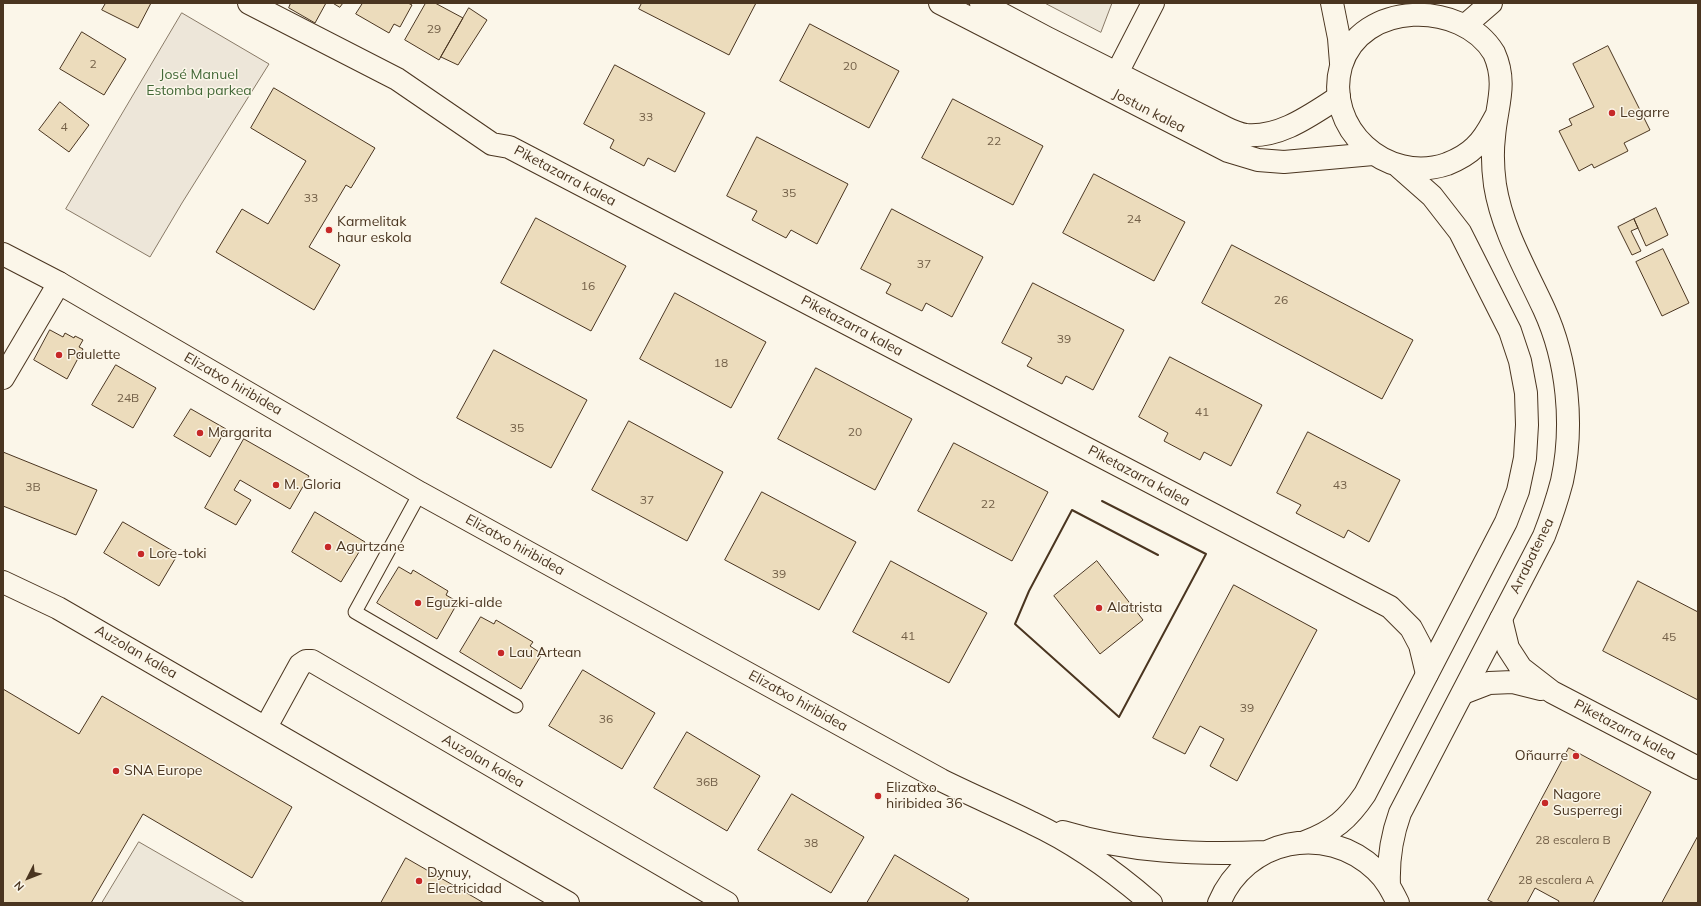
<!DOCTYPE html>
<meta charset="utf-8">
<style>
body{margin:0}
#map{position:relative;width:1701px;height:906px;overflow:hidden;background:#fbf6e9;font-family:Mulish,sans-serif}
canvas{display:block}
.frame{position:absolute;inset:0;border:4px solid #4a3520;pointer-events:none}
.north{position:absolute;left:8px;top:858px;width:40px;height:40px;-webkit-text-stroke:3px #fbf6e9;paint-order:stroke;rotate:228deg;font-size:11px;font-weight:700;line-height:16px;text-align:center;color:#4a3520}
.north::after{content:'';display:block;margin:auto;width:14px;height:18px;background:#4a3520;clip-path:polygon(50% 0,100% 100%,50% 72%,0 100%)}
</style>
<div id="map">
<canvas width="1701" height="906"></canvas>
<div class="frame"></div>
<div class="north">N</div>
</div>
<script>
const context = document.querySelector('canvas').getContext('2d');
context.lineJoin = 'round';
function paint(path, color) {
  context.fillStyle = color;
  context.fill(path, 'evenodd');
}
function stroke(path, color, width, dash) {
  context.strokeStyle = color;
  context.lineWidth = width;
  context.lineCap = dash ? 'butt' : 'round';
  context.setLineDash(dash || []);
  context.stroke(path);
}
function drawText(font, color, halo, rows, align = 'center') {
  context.font = font + ' Mulish,sans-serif';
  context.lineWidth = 3;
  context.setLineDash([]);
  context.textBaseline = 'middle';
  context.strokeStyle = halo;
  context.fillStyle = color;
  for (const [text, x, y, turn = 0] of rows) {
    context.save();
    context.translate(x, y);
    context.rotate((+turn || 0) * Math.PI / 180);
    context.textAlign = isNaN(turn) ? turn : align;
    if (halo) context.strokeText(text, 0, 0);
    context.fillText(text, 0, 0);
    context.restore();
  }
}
const green = new Path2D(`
 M182 13 269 64 182 203 150 257 66 209Z`);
paint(green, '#ede6d9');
stroke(green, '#887966', 1);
const parking = new Path2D(`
 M1045 3H1112L1101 32Z
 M139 842 245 903H102Z`);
paint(parking, '#ede7d9');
stroke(parking, '#887966', 1);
const building = new Path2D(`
 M106 3H151L138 28 102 10Z
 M291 3H326L315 23 289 8Z
 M333 3H343L340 7Z
 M363 3H408L412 5 400 27 394 24 389 33 356 14Z
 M426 3H435L463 18 439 60 405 40Z
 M642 3H756L729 55 639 9Z
 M469 8 487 20 458 65 441 57Z
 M810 24 899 71 869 128 780 81Z
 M82 32 126 59 104 95 60 69Z
 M1608 46 1650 130 1624 143 1628 151 1594 168 1592 164 1579 171 1559 131 1572 125 1569 119 1594 107 1573 64Z
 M615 65 705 113 675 172 648 158 644 166 610 148 614 140 584 124Z
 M274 88 375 148 351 188 346 185 309 247 340 265 314 310 216 252 242 209 268 224 306 161 251 128Z
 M953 99 1043 146 1013 205 922 158Z
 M60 102 89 125 69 152 39 130Z
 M757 137 848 184 817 244 791 230 786 238 752 220 757 211 727 196Z
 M1094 174 1185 222 1154 281 1063 233Z
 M1656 208 1668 235 1646 246 1634 219Z
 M892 209 983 257 952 317 926 303 922 311 886 293 891 284 861 269Z
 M536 218 626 266 591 331 501 283Z
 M1634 219 1638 228 1631 231 1641 251 1632 255 1618 227Z
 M1232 245 1413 340 1382 399 1202 303Z
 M1663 249 1689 303 1662 316 1636 262Z
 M1033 283 1124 330 1093 390 1066 376 1062 384 1027 366 1032 358 1002 343Z
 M675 293 766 342 731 408 640 359Z
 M50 330 63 337 65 333 74 338 75 336 83 340 79 347 83 349 67 379 34 360Z
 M494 350 587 400 551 468 457 418Z
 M1170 357 1262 405 1231 466 1204 452 1200 460 1164 441 1168 433 1139 417Z
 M116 365 156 388 133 428 92 405Z
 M816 368 912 419 875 490 778 439Z
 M191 409 226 429 210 457 174 436Z
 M629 421 723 472 687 541 592 490Z
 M1308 432 1400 480 1369 542 1348 530 1344 538 1296 513 1301 505 1277 493Z
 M244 439 309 476 290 509 240 480 234 490 251 500 236 525 205 508Z
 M954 443 1048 492 1012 561 918 511Z
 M3 452 97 490 76 535 3 506Z
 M762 492 856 542 819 610 725 560Z
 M315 512 365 542 341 582 292 552Z
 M123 522 178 554 159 586 104 553Z
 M891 561 987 613 949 683 853 632Z
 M1097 561 1143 620 1100 654 1054 596Z
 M399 567 411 574 413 570 448 591 446 595 458 602 437 639 377 603Z
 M1638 581 1698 612V700L1603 651Z
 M1234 585 1317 630 1237 781 1210 766 1224 739 1200 726 1185 754 1153 738Z
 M481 617 494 624 496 620 533 642 530 646 542 654 521 689 460 652Z
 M583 670 655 713 622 769 549 726Z
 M3 689 79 734 102 696 292 807 252 878 143 814 91 903H3Z
 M687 732 760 776 727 831 654 788Z
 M1569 748 1651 792 1593 903H1558L1559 901 1535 888 1527 903H1494L1488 900Z
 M792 794 864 837 831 893 758 850Z
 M1698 836V903H1662Z
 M895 855 969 899 966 903H867Z
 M406 858 484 903H381Z`);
paint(building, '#ecdcbc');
stroke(building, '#4a3520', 1);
const lane = new Path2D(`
 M420 493 355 612 516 706`);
const street = new Path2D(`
 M249 3 397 79 492 144 509 147 1390 607 1411 628 1420 645 1427 674
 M940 3 1228 151 1258 160 1284 162 1373 154
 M981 3 1047 38 1226 128C1232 131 1240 134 1246 135 1281 138 1312 114 1339 97
 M1469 22 1491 3
 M1117 73 1153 3
 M3 378 59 283
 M3 582 58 608 568 903
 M1501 619 1508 648 1521 668 1552 692 1698 768
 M1463 693 1489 683 1513 682 1541 689
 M266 727 300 665 306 661H312L727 903`);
const secondary = new Path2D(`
 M1332 3 1339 38 1341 63
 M3 254 59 283 420 493 941 780C971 795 1002 808 1032 823 1075 843 1115 872 1151 903
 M1063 832C1129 852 1196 855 1265 852
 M1305 842C1334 831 1348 819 1365 794L1506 522 1518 491 1525 458 1527 425 1526 393 1520 361 1510 331 1460 232 1432 196 1398 166
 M1389 885C1388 860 1391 838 1400 813L1544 536C1551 518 1557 500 1562 481 1574 426 1568 361 1544 309 1525 268 1502 229 1495 185 1493 170 1492 153 1494 137 1496 107 1508 84 1494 53 1462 0 1361 0 1341 66 1324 128 1386 185 1447 164 1457 160 1467 155 1475 147 1485 138 1490 127 1496 116
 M1219 903C1246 839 1325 822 1376 870 1386 879 1392 891 1398 903`);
stroke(lane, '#4a3520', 15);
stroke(street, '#4a3520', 24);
stroke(secondary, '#4a3520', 24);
stroke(lane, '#fbf6e9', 13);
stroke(street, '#fbf6e9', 22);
stroke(secondary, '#fbf6e9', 22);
stroke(new Path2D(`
 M1102 501 1206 554 1119 717 1015 624 1029 591 1072 510 1158 555`), '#4a3520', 2);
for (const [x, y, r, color] of [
 [1612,113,4,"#c62828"],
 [329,230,4,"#c62828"],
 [59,355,4,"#c62828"],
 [200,433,4,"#c62828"],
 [276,485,4,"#c62828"],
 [328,547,4,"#c62828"],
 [141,554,4,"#c62828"],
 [418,603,4,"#c62828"],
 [1099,608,4,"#c62828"],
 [501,653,4,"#c62828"],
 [1576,756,4,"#c62828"],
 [116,771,4,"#c62828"],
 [878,796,4,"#c62828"],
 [1545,803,4,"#c62828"],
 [419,881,4,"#c62828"]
]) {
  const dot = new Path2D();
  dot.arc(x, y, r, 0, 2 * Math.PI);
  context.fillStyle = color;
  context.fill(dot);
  stroke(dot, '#fbf6e9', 1.5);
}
drawText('12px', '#725f47', null, [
 ["29",434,29],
 ["2",93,64],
 ["20",850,66],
 ["33",646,117],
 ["4",64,127],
 ["22",994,141],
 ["35",789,193],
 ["33",311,198],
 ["24",1134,219],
 ["37",924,264],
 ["16",588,286],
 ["26",1281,300],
 ["39",1064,339],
 ["18",721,363],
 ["24B",128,398],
 ["41",1202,412],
 ["35",517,428],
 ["20",855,432],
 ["43",1340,485],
 ["3B",33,487],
 ["37",647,500],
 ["22",988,504],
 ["39",779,574],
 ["41",908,636],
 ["45",1669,637],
 ["39",1247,708],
 ["36",606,719],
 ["36B",707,782],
 ["28 escalera B",1573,840],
 ["38",811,843],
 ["28 escalera A",1556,880]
]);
drawText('14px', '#436837', '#fbf6e9', [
 ["José Manuel",199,75],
 ["Estomba parkea",199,91]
]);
drawText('14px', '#4a3520', '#fbf6e9', [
 ["Jostun kalea",1149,111,27],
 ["Piketazarra kalea",565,176,28],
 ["Piketazarra kalea",852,326,28],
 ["Elizatxo hiribidea",233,384,30],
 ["Piketazarra kalea",1139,476,28],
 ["Elizatxo hiribidea",515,545,29],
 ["Arrabatenea",1532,556,-64],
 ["Auzolan kalea",136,652,30],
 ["Elizatxo hiribidea",798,701,29],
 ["Piketazarra kalea",1625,730,28],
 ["Auzolan kalea",483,761,30]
]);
drawText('14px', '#4a3520', '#fbf6e9', [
 ["Legarre",1620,113],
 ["Karmelitak",337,222],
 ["haur eskola",337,238],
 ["Paulette",67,355],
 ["Margarita",208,433],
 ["M. Gloria",284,485],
 ["Agurtzane",336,547],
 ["Lore-toki",149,554],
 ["Eguzki-alde",426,603],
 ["Alatrista",1107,608],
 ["Lau Artean",509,653],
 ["Oñaurre",1568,756,"right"],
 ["SNA Europe",124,771],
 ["Elizatxo",886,788],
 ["hiribidea 36",886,804],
 ["Nagore",1553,795],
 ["Susperregi",1553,811],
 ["Dynuy,",427,873],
 ["Electricidad",427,889]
], 'left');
</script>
